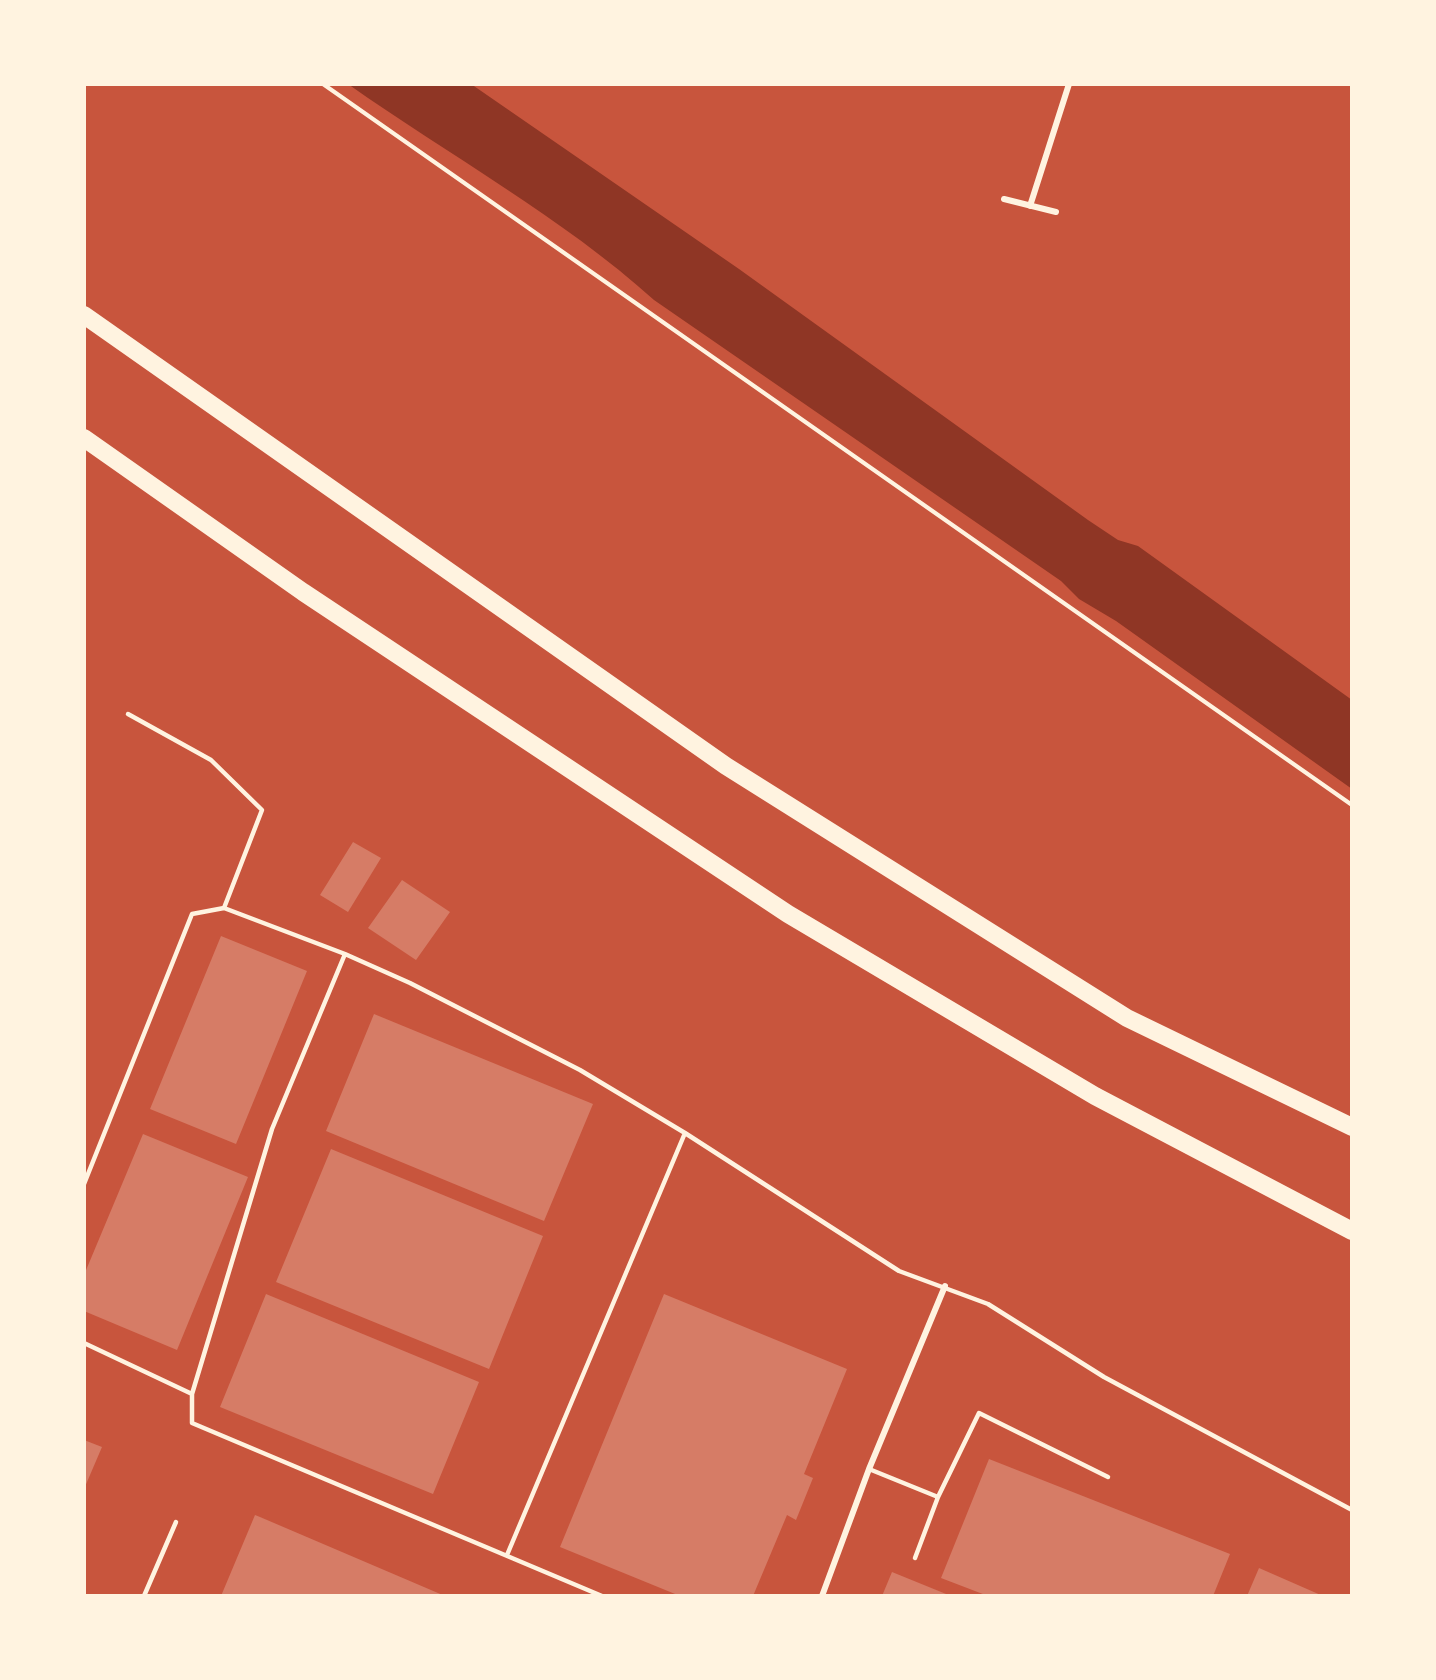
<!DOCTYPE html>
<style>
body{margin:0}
#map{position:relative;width:1436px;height:1680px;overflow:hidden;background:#c8553d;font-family:"Crimson Pro",serif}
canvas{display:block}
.frame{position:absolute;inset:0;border:86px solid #fff3e0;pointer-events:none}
</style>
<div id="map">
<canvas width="1436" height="1680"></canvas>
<div class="frame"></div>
</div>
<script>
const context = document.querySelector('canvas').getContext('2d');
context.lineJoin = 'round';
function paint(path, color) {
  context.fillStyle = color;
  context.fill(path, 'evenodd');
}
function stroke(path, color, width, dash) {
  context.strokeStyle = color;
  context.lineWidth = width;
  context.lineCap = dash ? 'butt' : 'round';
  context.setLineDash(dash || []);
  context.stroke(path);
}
paint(new Path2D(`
 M348 84H471L739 269 1088 520 1118 540 1138 546 1352 700V789L1116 621 1079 599 1061 581 654 300C562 217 450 156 348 84Z`), '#8f3625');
paint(new Path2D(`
 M353 842 381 858 348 912 320 895Z
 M402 880 450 912 416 960 368 928Z
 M221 936 307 971 236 1144 150 1109Z
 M374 1014 593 1104 544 1221 326 1131Z
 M143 1134 248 1177 177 1350 84 1311V1275Z
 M331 1149 543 1236 489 1369 276 1282Z
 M266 1294 479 1382 433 1494 220 1407Z
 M664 1294 847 1369 804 1474 813 1478 796 1520 787 1515 753 1596H680L560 1547Z
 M84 1440 102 1447 84 1489Z
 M989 1459 1230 1554 1213 1596H988L941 1578Z
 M255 1515 260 1517 445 1596H221Z
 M1259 1568 1323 1596H1247Z
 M892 1572 951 1596H882Z`), '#d67c66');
stroke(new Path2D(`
 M323 84 1352 805`), '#fff3e0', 4);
stroke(new Path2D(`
 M128 714 211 760 262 810 224 908
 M345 954 272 1129 192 1394V1423L602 1596
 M84 1184 192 914 224 908 345 954 410 983 580 1070 685 1133 899 1271 988 1304 1104 1377 1352 1510
 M84 1343 192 1394
 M869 1469 938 1497
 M507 1555 685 1133
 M915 1558 938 1497 979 1413 1108 1477
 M144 1596 176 1522`), '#fff3e0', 4.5);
stroke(new Path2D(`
 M1004 199 1056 212
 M1030 206 1069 84
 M822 1596 869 1469 945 1286`), '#fff3e0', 6);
stroke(new Path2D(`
 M84 315 726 766 1127 1018 1352 1127
 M84 438 303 592 788 914 1095 1096 1352 1231`), '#fff3e0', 18);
</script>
